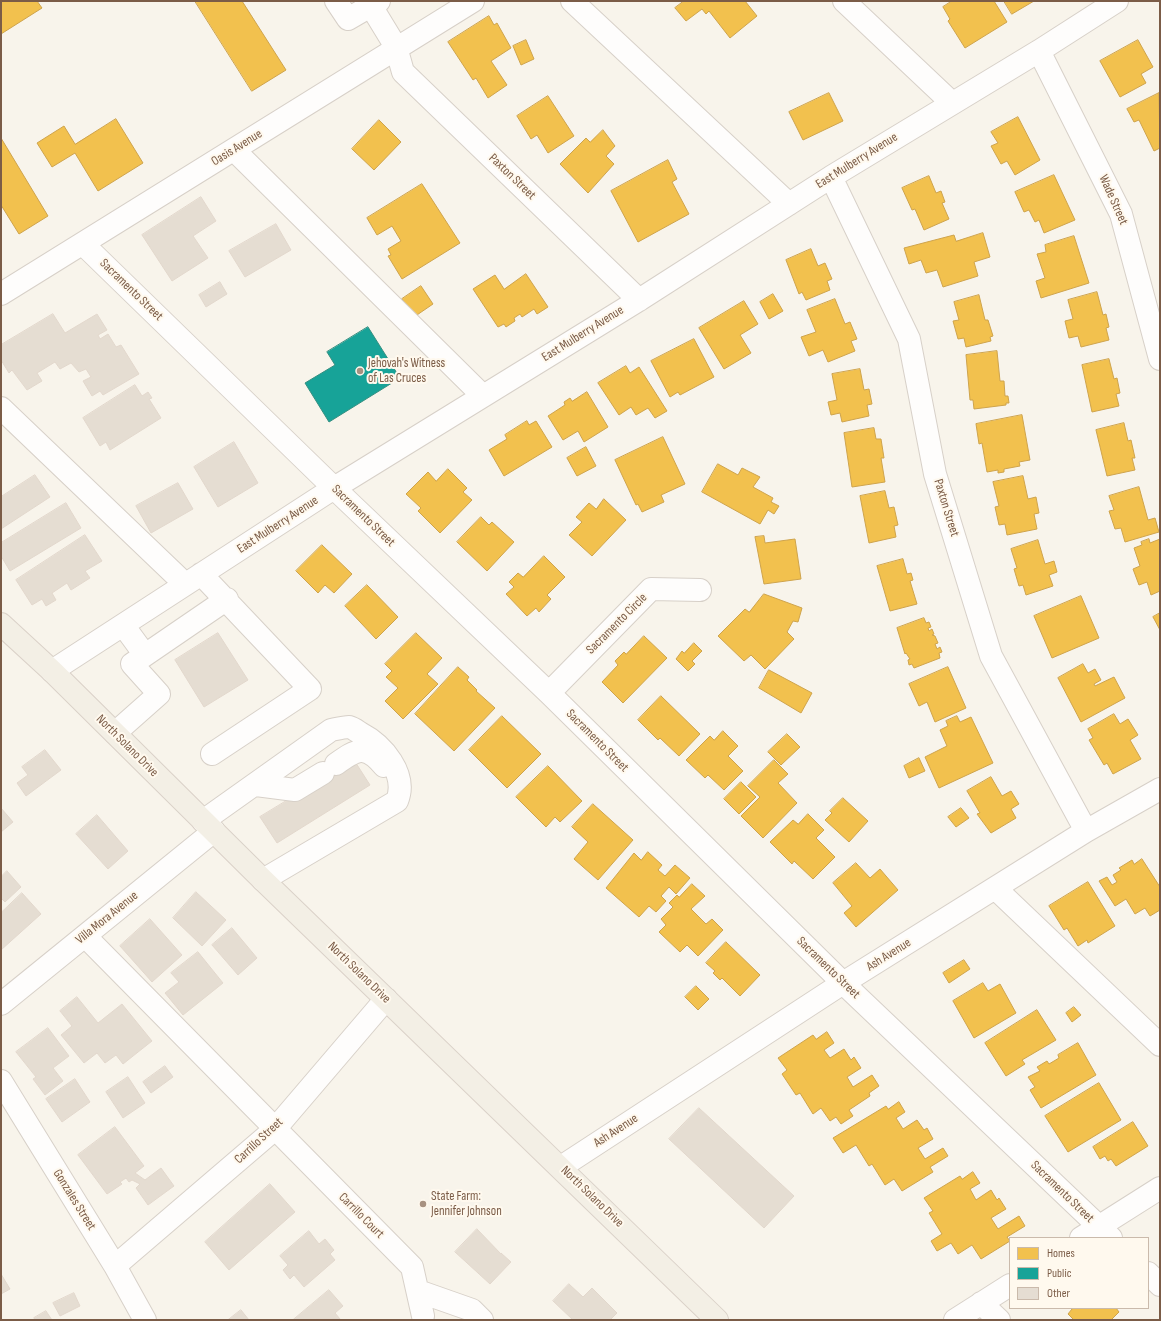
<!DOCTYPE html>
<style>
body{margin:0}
#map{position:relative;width:1161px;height:1321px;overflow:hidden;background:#f8f4eb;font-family:"Sofia Sans Condensed",sans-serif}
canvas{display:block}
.frame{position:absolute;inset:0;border:2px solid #7b5c47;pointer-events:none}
.legend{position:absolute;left:1009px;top:1237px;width:140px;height:72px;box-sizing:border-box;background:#fff9ee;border:1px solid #cabaab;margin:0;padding:5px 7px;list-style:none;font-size:12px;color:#7b5c47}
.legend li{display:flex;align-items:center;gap:8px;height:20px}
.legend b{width:20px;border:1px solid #cabaab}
</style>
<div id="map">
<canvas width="1161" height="1321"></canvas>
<div class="frame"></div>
<ul class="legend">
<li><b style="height:11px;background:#f2c14e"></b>Homes</li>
<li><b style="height:11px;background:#17a398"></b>Public</li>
<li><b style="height:11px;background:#e5ddd2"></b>Other</li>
</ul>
</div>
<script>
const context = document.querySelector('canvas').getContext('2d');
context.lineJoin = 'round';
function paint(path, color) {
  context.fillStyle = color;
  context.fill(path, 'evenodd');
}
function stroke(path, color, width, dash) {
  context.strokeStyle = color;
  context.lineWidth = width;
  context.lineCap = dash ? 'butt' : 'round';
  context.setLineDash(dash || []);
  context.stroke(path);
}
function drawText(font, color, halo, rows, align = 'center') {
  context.font = font + ' "Sofia Sans Condensed",sans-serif';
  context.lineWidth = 4;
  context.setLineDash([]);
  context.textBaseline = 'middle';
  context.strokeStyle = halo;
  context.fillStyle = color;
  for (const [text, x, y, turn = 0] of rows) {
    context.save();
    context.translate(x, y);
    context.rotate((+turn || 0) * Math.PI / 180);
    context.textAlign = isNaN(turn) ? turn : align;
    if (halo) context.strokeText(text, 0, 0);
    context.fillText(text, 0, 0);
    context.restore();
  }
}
const homes = new Path2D(`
 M1 1H37L42 8 1 34Z
 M195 1H242L286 70 252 91Z
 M684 1H745L757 16 730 38 709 11 706 14 702 9 686 21 675 8Z
 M952 1H994L1007 22 965 48 948 21 950 19 943 7Z
 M1004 1H1034L1012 14Z
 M489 16 494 25 497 23 511 48 491 61 507 85 488 98 476 78 473 80 448 42Z
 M526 40 534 59 521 65 513 46Z
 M1138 40 1153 67 1141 74 1146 83 1120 97 1100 61Z
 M829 93 843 121 803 140 789 112Z
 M1159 93 1160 148 1154 151 1139 120 1134 122 1127 109Z
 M548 96 574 136 548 153 537 135 531 139 517 116Z
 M1018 117 1040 160 1015 175 1007 161 1001 164 991 146 998 143 991 132Z
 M116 119 143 163 98 191 75 153 52 167 37 143 64 126 75 144Z
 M379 120 401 142 374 170 352 149Z
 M603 130 615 146 606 156 614 164 588 193 560 164 586 138 590 142Z
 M1 138 48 216 19 234 1 205Z
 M668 160 677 179 672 182 689 214 638 242 611 191Z
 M1054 175 1075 220 1044 233 1039 220 1035 222 1029 210 1024 212 1015 192Z
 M929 176 936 193 941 191 945 202 942 203 949 219 924 230 915 209 912 210 902 188Z
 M422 184 460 243 402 279 388 256 391 255 388 249 401 241 392 226 377 235 367 218Z
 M983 233 990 257 974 262 978 276 943 287 937 270 926 273 921 260 909 264 904 248 954 235 956 241Z
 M1074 236 1089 283 1041 298 1036 281 1045 278 1037 254 1046 252 1045 245Z
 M811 249 818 266 825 263 832 279 827 281 830 290 806 300 802 292 799 294 786 260Z
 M526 274 548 307 537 314 534 309 522 317 520 314 514 318 515 321 506 327 504 324 498 327 473 289 495 275 504 289Z
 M421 286 433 304 414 317 402 299Z
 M1097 292 1103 315 1106 314 1109 327 1106 328 1109 340 1081 347 1078 336 1069 338 1065 321 1073 319 1068 300Z
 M773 294 783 311 769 319 760 302Z
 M979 295 985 320H988L993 336 990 337 991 341 966 347 964 338 958 339 953 321 959 320 954 302Z
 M835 299 845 324 850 322 857 339 851 341 855 351 828 362 823 350 809 356 801 337 816 332 807 310Z
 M744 301 758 324 740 335 751 353 724 369 699 328Z
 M694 339 714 377 680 395 678 392 670 397 651 361Z
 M997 351 1000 381H1004L1005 396H1008L1009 403H1006V405L974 409 973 400H970L966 355Z
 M1109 359 1114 379 1117 378 1120 393 1116 394 1119 406 1092 412 1082 365Z
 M626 366 630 373 639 367 667 411 655 418 648 408 636 415 631 407 619 415 598 383Z
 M860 369 864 390 869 389 872 404 867 405 869 416 842 422 840 413 831 415 828 402 837 400 832 374Z
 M587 392 608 427 584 442 578 431 563 440 548 416 565 405 564 402 570 398 572 401Z
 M1022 415 1030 460 1019 462 1020 466 1004 469V472L998 473V470L987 472 982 443 979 444 976 424Z
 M527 421 529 425 536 421 552 447 504 476 489 450 507 439 505 435Z
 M1124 423 1128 441 1131 440 1135 458H1132L1135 470 1107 476 1096 430Z
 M874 428 876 439H881L884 458H881L885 482 852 487 844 433Z
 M663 437 685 484 661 495 664 502 642 512 638 504 636 505 615 460Z
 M586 447 596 466 577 476 567 458Z
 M718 464 738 475 742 468 760 477 753 487 773 498 771 502 779 506 774 514 768 510 760 524 702 492Z
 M448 469 467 488 463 492 472 500 440 533 418 511 421 508 406 494 428 472 436 481Z
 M1023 476 1028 499 1036 497 1039 513 1034 514 1037 529 1007 535 1005 524 999 525 995 507 999 506 993 482Z
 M1139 487 1148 520 1155 518 1159 532 1125 542 1121 528 1115 529 1109 511 1114 510 1109 496Z
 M885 491 889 508 894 507 898 525 894 526 896 537 869 543 860 496Z
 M604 499 626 520 592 556 569 535 582 522 576 517 589 503 596 509Z
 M481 517 489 525 492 522 514 542 487 571 457 542Z
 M764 536 765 543 795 539 801 579 764 584 755 537Z
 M1149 539 1150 543 1160 539V591L1151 595 1147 582 1139 585 1133 569 1140 566 1134 548 1142 545 1141 542Z
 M1038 540 1045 564 1054 561 1057 572 1049 575 1053 586 1026 595 1023 585 1019 586 1014 569 1017 568 1011 549Z
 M322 545 352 574 334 593 325 585 318 593 296 571Z
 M544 556 565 577 547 595 551 599 539 612 536 608 527 616 506 594 514 587 509 582 518 573 523 577Z
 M903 559 907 574 911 573 913 580 910 581 917 604 890 611 877 566Z
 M367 585 398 617 376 639 345 606Z
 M764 594 802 608 798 622 793 621 787 632 794 639 765 669 751 655 744 661 718 636 745 609 749 612Z
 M1081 596 1099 638 1052 658 1034 616Z
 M1160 613V630L1153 617Z
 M924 618 926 623 929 622 931 627 928 628 929 631 932 629 934 634 932 635 935 636 938 643 935 644 937 649 940 647 942 652 939 653 940 658 914 668 912 664 909 665 908 660 910 659 906 653 905 654 897 628Z
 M416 633 442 658 427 674 438 684 403 719 385 701 398 688 386 677 392 671 385 664Z
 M644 636 667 658 623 703 602 682 618 665 615 661 624 652 626 654Z
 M694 643 702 651 692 661 695 664 688 671 676 659 682 651 684 653Z
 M1083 664 1088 673 1095 669 1101 680 1094 684 1095 686 1114 677 1125 698 1081 722 1058 678Z
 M458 667 469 677 467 680 477 690 476 691 495 708 454 751 415 714Z
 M948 667 966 708 935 722 927 702 919 706 909 684Z
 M769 670 812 693 801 713 759 688Z
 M661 696 700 734 679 756 660 738 658 740 638 720Z
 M1114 714 1120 724 1128 719 1138 735 1130 740 1141 759 1113 774 1107 763 1104 765 1089 740 1093 738 1088 729Z
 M502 716 541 754 507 788 469 750Z
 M957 716 960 722 971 717 993 763 939 788 925 757 947 746 940 730 948 726 946 721Z
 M723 731 738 746 728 756 743 771 724 790 708 775 705 778 686 760 710 736 714 740Z
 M787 734 800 747 781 765 768 752Z
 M919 758 925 771 909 778 904 766Z
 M774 760 788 774 778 783 797 803 763 838 741 816 760 797 748 786Z
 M548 766 582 801 560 822 555 817 546 827 516 797Z
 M991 777 1002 796 1011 791 1019 804 1011 809 1016 818 991 833 977 814 980 813 967 791Z
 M741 782 756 797 739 814 724 799Z
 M843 798 868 821 849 842 825 820 832 813 830 811Z
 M593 804 633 840 598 880 574 859 588 842 572 827Z
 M961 808 969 818 956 827 948 817Z
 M808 814 824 830 816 838 835 857 813 879 794 861 792 864 770 842 793 820 798 824Z
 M648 852 662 865 658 870 665 876 675 865 690 878 676 894 669 887 661 896 666 901 656 912 649 906 639 917 606 888 634 853 641 860Z
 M1142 859 1160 887V910L1150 916 1145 908 1135 914 1126 899 1115 906 1099 881 1107 877 1112 885 1117 882 1113 875 1121 870 1119 868 1132 860 1134 864Z
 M856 863 870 878 880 869 898 890 856 927 844 913 852 906 833 883Z
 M1088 882 1115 926 1088 943 1087 940 1078 946 1067 928 1064 930 1049 906Z
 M692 884 705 896 691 909 706 924 712 919 723 930 698 956 687 945 680 952 659 932 666 925 661 919 673 907 669 903 677 895 679 897Z
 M726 942 760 975 740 996 722 978 720 980 713 973 715 971 706 963Z
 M964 960 970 969 949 983 943 973Z
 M983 983 988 991 1000 984 1016 1013 974 1038 953 1001Z
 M696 986 709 999 698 1010 685 997Z
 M1074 1007 1081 1015 1072 1022 1066 1013Z
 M1037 1010 1056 1040 1022 1060 1025 1064 1006 1076 985 1043Z
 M827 1032 834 1043 824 1050 830 1058 844 1049 851 1060 854 1057 861 1068 847 1077 853 1087 872 1075 879 1086 869 1093 870 1096 849 1110 853 1116 841 1124 836 1117 830 1121 821 1108 813 1114 800 1093 796 1095 782 1074 787 1070 778 1058 813 1035 816 1039Z
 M1078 1043 1096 1075 1041 1108 1030 1090 1035 1087 1028 1077 1040 1071 1037 1067 1047 1061 1049 1064 1059 1058 1058 1055Z
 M1099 1083 1121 1120 1068 1152 1045 1116Z
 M899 1102 905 1112 896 1118 903 1129 917 1120 924 1130 927 1128 933 1139 918 1148 925 1159 943 1148 948 1156 930 1167 933 1172 902 1191 894 1179 885 1185 872 1164 869 1166 856 1145 843 1153 833 1138 886 1106 888 1109Z
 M1133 1122 1148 1146 1116 1166 1111 1159 1108 1161 1105 1156 1100 1159 1093 1147Z
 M973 1172 980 1183 970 1189 976 1200 991 1190 997 1200 999 1198 1006 1209 991 1218 998 1229 1019 1216 1025 1226 1007 1237 1010 1241 981 1259 972 1245 958 1254 951 1243 937 1251 931 1241 942 1234 929 1213 933 1211 924 1198 960 1176 962 1179Z
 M1071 1308H1116L1119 1312 1111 1320H1074L1068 1314 1072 1309Z`);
paint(homes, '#f2c14e');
stroke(homes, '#cea34c', 1);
const public = new Path2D(`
 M368 327 400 378 329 422 305 383 335 365 327 352Z`);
paint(public, '#17a398');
stroke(public, '#358e80', 1);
const building = new Path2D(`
 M201 197 216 221 193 236 208 258 172 281 142 235Z
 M276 224 291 250 245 277 229 251Z
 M220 282 227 294 206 307 199 295Z
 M53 314 65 333 97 314 107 330 98 335 100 339 108 334 116 347 121 345 139 374 103 395 100 391 92 396 83 381 91 377 86 369 79 372 71 363 60 369 55 362 37 373 42 381 27 390 12 370 9 373 1 360V345Z
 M135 385 142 396 148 392 152 398 149 399 161 418 110 450 106 442 100 446 83 418Z
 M234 442 258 483 218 507 194 467Z
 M35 475 50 497 1 529V497Z
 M178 483 193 509 151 533 136 506Z
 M66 503 81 528 10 571 1 556V543Z
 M85 535 102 561 85 571 90 578 71 590 67 583 52 593 56 600 46 606 42 599 32 605 16 580Z
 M218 633 248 680 204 707 175 660Z
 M45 750 61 770 26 796 17 783 28 775 22 767Z
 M354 760 370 785 277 843 260 817Z
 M1 808 13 822 1 832Z
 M97 815 128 851 108 869 76 834Z
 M7 871 21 887 5 902 1 898V877Z
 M196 892 226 920 202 946 173 918Z
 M22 893 41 914 1 950V913Z
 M150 919 182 955 152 982 120 946Z
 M232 928 257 958 238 975 212 945Z
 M198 952 223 983 183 1015 165 993 179 982 171 973Z
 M77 997 98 1023 122 1004 152 1041 123 1064 116 1055 105 1063 97 1053 84 1063 61 1035 72 1026 60 1011Z
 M48 1028 69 1056 53 1068 63 1081 45 1095 33 1079 36 1077 16 1052Z
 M165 1066 173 1077 151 1093 143 1082Z
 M128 1077 145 1103 123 1118 106 1092Z
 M75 1079 90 1102 62 1122 46 1099Z
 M699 1108 794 1196 764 1228 669 1139Z
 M115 1127 144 1166 135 1173 145 1180 161 1168 174 1186 148 1205 136 1188 140 1184 132 1180 129 1182 126 1178 120 1182 122 1184 107 1194 78 1155Z
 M270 1184 295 1212 229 1270 205 1242Z
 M477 1229 501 1254V1253L511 1262 490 1284 455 1252Z
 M309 1231 319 1244 325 1239 334 1250 330 1254 335 1260 304 1287 294 1275 290 1279 283 1270 288 1265 280 1256Z
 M1 1274 10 1289 1 1294Z
 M569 1284 583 1297 592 1288 617 1313 610 1320H573L553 1301Z
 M329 1290 343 1306 335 1313 340 1319 293 1320Z
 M74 1293 80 1306 60 1316 53 1303Z
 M241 1310 249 1320H228Z
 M46 1311 52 1320H35L34 1318Z`);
paint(building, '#e5ddd2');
stroke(building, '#e2d7cc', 1);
const minor = new Path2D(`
 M336 1 348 19 379 1
 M572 1 789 204
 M844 1 952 103
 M371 6 396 47 403 72 639 300
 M1039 51 1121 214 1160 359
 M234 150 483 396
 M831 177 909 339 935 474 991 656 1086 831
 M83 244 334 488 549 693 843 983 1111 1238
 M1 294 473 1
 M1 408 185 584
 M201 574 310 689 212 754
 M123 625 145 655
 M52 671 334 488 639 300 831 177 1039 51 1117 1
 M549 693 651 589 700 590
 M115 733 159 694 132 664 227 599
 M336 764C357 749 365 744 384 766
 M256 785 295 790 323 773
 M203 821 331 730C336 729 344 727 349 727 353 728 357 731 360 733 383 745 408 774 397 801L263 880
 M995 888 1160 1045
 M85 936 412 1267 423 1316
 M1 1004 214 831
 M1 1081 115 1266 145 1320
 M561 1167 843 983 1086 831 1160 789
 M1081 1238 1160 1188
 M115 1266 275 1129 386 999
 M1148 1273 1160 1285
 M418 1291 472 1310 482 1320
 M981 1303 999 1320
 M955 1320 1010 1285`);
const major = new Path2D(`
 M1 624 52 671 263 880 717 1320`);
stroke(minor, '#d7d0c8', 24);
stroke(major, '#dad1c8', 24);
stroke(minor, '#fefdfc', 22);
stroke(major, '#f3efe5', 22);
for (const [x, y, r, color] of [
 [360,371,4,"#a79180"],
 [423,1204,4,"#a79180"]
]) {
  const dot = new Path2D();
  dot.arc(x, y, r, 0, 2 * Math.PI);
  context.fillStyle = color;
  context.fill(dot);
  stroke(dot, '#fff9ee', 1.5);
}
drawText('13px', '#7b5c47', '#fff9ee', [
 ["Oasis Avenue",237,148,-32],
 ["East Mulberry Avenue",857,161,-32],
 ["Paxton Street",512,177,44],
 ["Wade Street",1113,200,66],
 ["Sacramento Street",131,290,44],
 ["East Mulberry Avenue",583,334,-32],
 ["Paxton Street",946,508,73],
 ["Sacramento Street",363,516,44],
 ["East Mulberry Avenue",278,525,-33],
 ["Sacramento Circle",617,624,-45],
 ["Sacramento Street",597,741,45],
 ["North Solano Drive",127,746,45],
 ["Villa Mora Avenue",107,918,-39],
 ["Ash Avenue",889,955,-32],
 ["Sacramento Street",828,968,44],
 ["North Solano Drive",359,973,44],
 ["Ash Avenue",616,1131,-33],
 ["Carrillo Street",259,1141,-43],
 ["Sacramento Street",1062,1192,44],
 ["North Solano Drive",592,1197,44],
 ["Gonzales Street",74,1200,58],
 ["Carrillo Court",361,1216,45]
]);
drawText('13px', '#7b5c47', '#fff9ee', [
 ["Jehovah's Witness",368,364],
 ["of Las Cruces",368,379],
 ["State Farm:",431,1197],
 ["Jennifer Johnson",431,1212]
], 'left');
</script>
